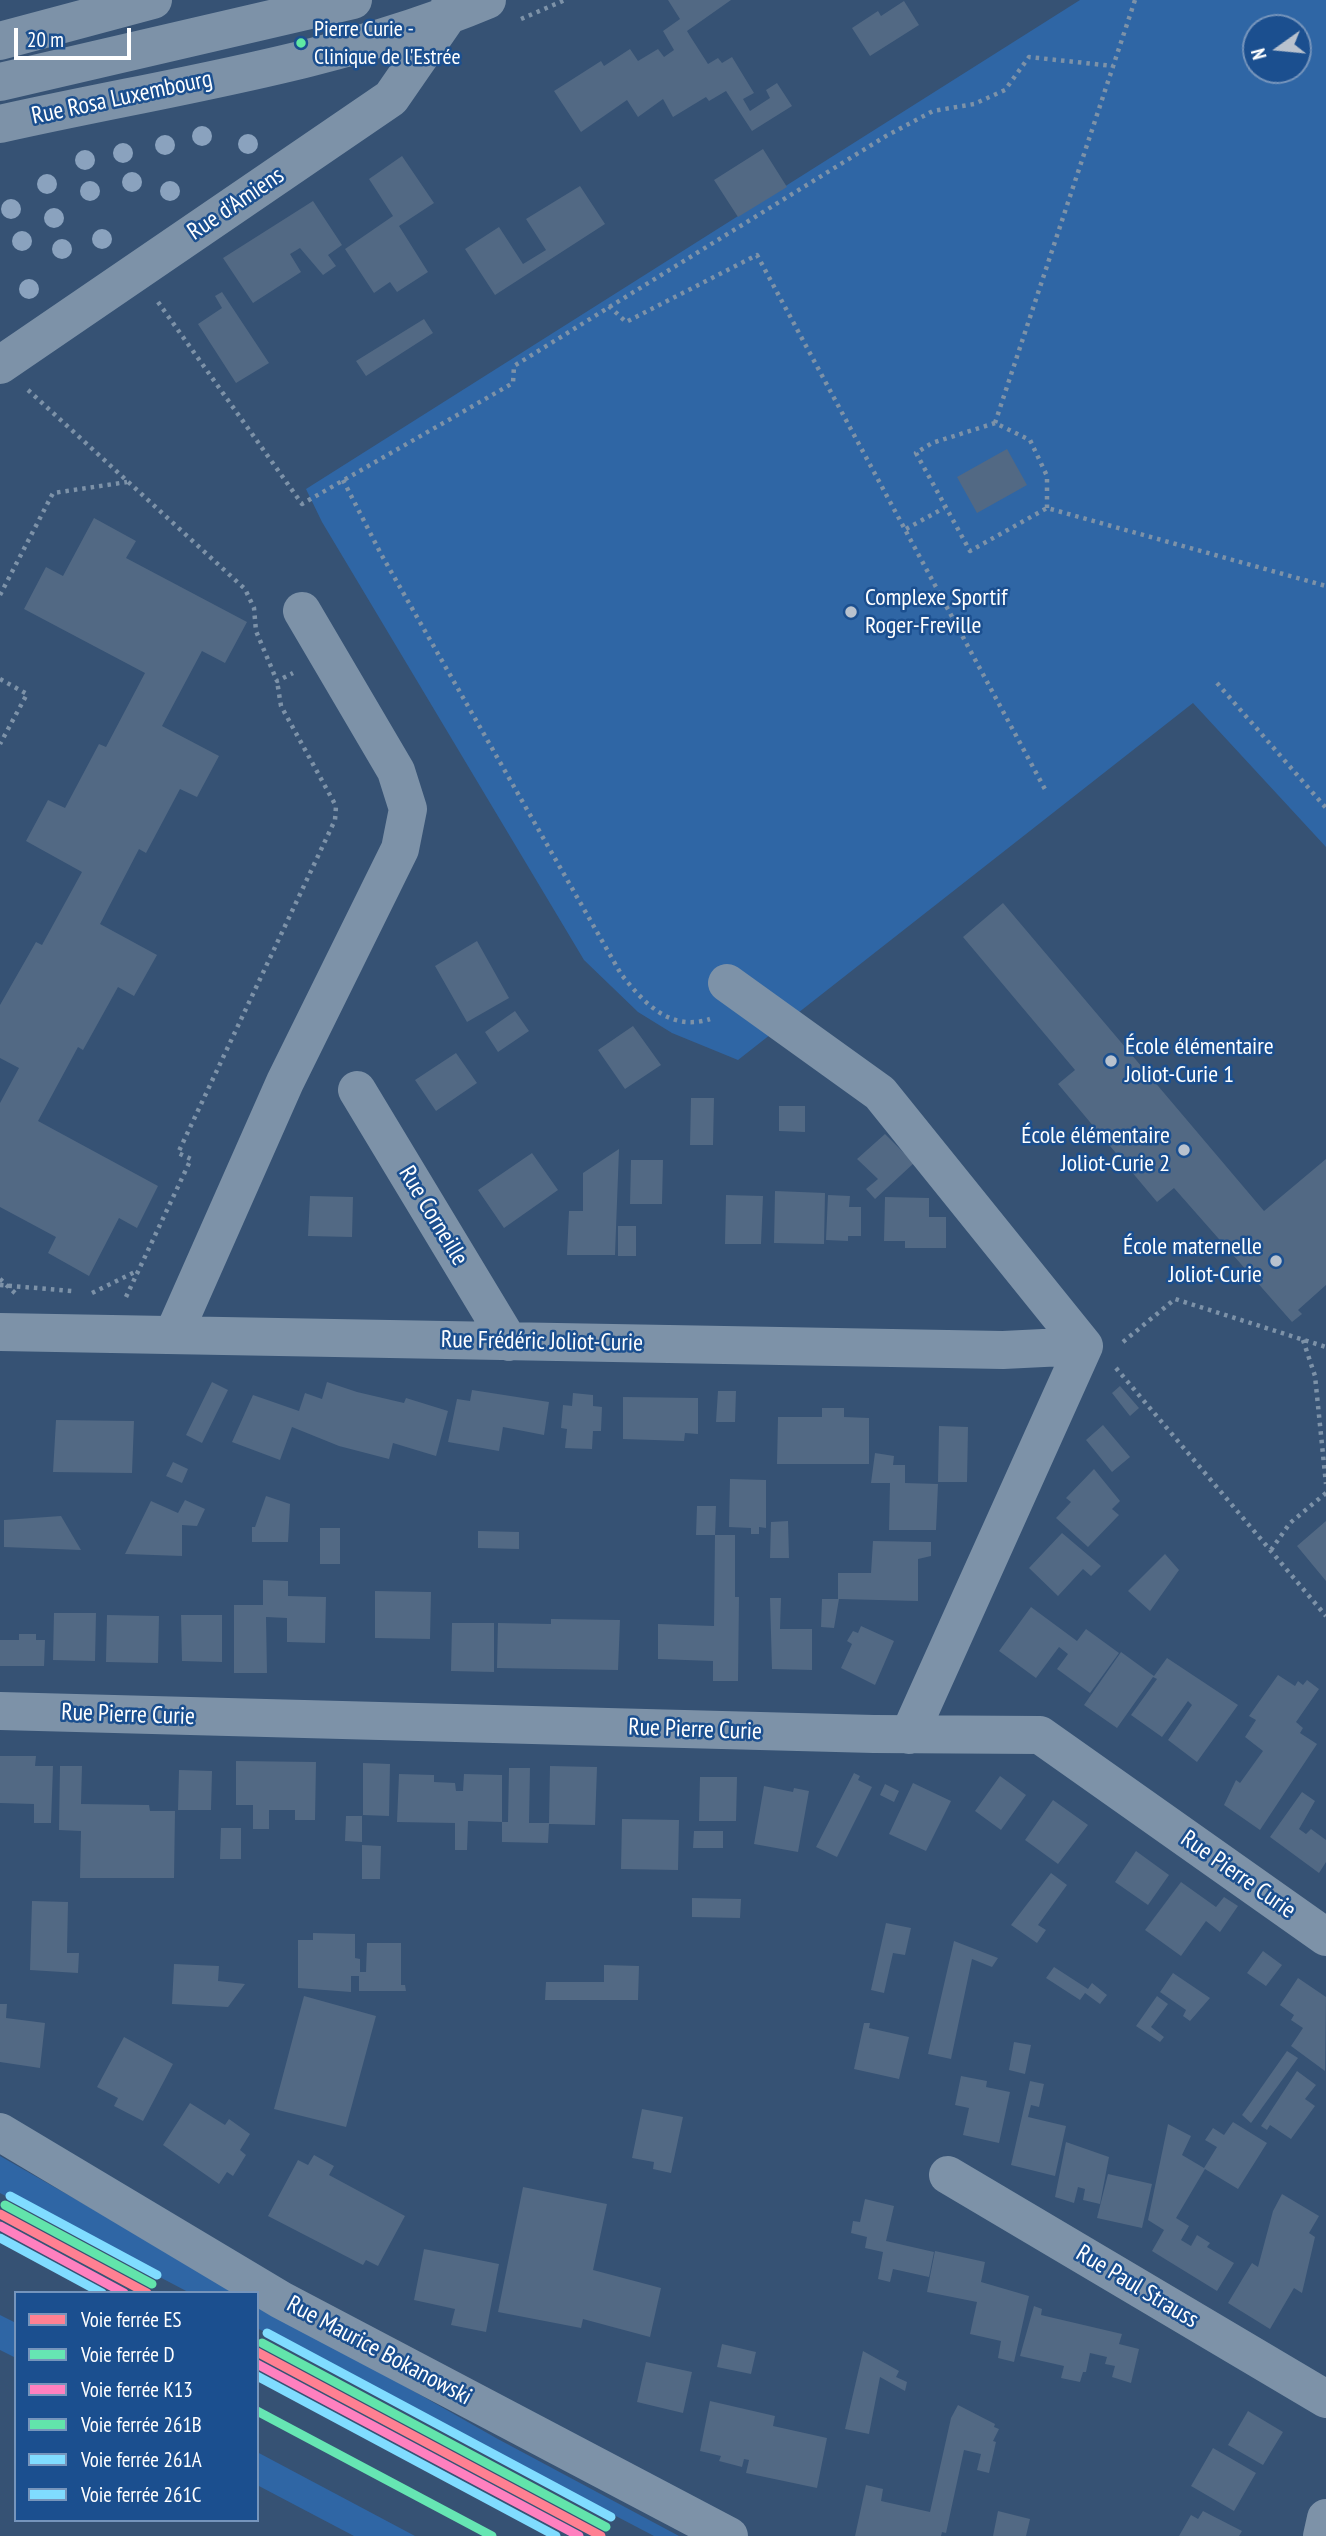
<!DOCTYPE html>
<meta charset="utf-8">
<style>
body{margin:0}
#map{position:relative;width:1326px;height:2536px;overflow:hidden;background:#365274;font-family:"PT Sans Narrow",sans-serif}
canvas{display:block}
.legend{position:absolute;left:14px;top:2291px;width:245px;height:231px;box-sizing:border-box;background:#1b4f8f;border:2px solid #7695bc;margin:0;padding:9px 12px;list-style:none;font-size:21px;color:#fff}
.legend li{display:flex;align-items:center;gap:14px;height:35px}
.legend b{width:35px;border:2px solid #7695bc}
.north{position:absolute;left:1242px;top:14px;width:70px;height:70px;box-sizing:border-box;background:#1b4f8f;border:2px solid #7695bc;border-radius:50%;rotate:255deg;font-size:19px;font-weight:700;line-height:28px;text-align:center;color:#fff}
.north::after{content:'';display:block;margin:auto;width:24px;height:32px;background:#b9c2ce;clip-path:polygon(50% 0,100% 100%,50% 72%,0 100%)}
.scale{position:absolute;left:14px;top:28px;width:117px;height:32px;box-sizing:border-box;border:4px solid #fff;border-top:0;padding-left:9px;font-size:21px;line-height:24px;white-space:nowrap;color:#fff;-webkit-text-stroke:5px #1b4f8f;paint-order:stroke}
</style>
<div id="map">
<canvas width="1326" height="2536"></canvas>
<ul class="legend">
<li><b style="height:9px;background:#ff8092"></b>Voie ferrée ES</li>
<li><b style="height:9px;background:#66e6b3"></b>Voie ferrée D</li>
<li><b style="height:9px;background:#ff80bf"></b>Voie ferrée K13</li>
<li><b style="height:9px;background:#62e4ab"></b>Voie ferrée 261B</li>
<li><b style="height:9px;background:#80dcff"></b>Voie ferrée 261A</li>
<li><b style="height:9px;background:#80dcff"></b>Voie ferrée 261C</li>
</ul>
<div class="north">N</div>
<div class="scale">20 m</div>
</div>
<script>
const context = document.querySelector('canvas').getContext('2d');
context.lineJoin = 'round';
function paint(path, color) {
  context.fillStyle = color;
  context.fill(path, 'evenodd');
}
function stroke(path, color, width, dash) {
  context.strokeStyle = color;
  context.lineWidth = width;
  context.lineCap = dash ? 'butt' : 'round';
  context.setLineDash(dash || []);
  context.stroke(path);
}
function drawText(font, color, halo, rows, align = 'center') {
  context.font = font + ' "PT Sans Narrow",sans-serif';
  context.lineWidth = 5;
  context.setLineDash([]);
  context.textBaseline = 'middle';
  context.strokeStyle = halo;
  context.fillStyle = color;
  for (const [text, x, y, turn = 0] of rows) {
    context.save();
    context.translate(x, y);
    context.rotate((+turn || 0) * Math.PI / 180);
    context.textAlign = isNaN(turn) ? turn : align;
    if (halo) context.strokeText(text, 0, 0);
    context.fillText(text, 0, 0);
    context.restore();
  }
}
paint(new Path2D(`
 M1080 0H1326V847L1193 703 738 1060 672 1033 638 1012 584 960 322 522 306 489ZM1256 28H1298V70H1256Z
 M0 2156 240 2293H190L0 2193Z
 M257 2302 496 2438 679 2536H654L257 2328Z
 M0 2315 16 2323V2358L0 2350Z
 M257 2452 415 2536H354L257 2485Z`), '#2f66a5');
paint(new Path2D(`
 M668 0H731L687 31 690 36 708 64 718 58 722 63 732 57 754 93 743 99 750 111 770 98 766 90 777 83 792 106 752 131 726 91 709 101 706 97 673 117 663 99 638 117 627 100 581 132 554 91 601 61 604 66 630 49 638 61 658 49 664 57 674 50 663 31 680 19Z
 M904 1 919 25 870 56 852 28 878 11 881 16Z
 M763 149 787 187 738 217 714 180Z
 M402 156 434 203 399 226 428 272 397 292 390 282 374 293 345 249 393 216 369 179Z
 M580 186 605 224 495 295 465 249 499 227 523 264 546 250 526 219Z
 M313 201 342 245 328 255 336 266 323 275 300 248 290 254 301 272 253 303 223 258Z
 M222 292 269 363 236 383 198 324 222 308 215 296Z
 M424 319 433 333 366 376 356 361Z
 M1007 449 1027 485 977 513 957 477Z
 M94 518 136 541 126 558 247 622 225 663 202 651 162 726 219 756 197 797 180 789 146 853 139 849 100 924 157 955 134 996 118 987 83 1050 78 1047 38 1121 158 1186 137 1228 119 1218 89 1276 48 1253 56 1237 0 1207V1103L19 1068 0 1058V1005L36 942 42 945 82 872 26 841 48 800 65 808 99 744 106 747 145 673 24 609 46 567 63 576Z
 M1003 903 1264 1211 1326 1159V1285L1298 1310 1302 1314 1292 1322 1174 1188 1157 1202 1058 1084 1075 1070 963 937Z
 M477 941 509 998 467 1022 435 966Z
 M515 1011 529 1031 498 1052 485 1032Z
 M633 1026 661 1065 625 1089 598 1050Z
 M456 1053 477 1083 436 1111 415 1080Z
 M691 1098H714L713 1145H690Z
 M779 1106H805V1132L779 1131Z
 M885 1134 914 1163 875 1199 866 1189 878 1179 857 1159Z
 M619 1149 615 1255H567L569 1211H583V1173Z
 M532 1153 558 1190 504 1228 478 1190Z
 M631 1160H663L662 1204H630Z
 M775 1191 825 1193 824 1244 774 1243Z
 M726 1195 763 1196 761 1244H725Z
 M828 1195 850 1196 849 1207H861V1236H848V1241L826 1240Z
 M310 1196 353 1197 352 1237 308 1236Z
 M885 1197 929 1198V1217H946V1248H905V1241H884Z
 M618 1226H636V1256H618Z
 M212 1382 228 1390 202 1443 186 1435Z
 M327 1382 357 1392 404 1403 406 1398 448 1411 436 1456 393 1443 389 1459 339 1446 292 1427 280 1460 232 1442 253 1395 299 1411 305 1393 322 1399Z
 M1120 1386 1139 1408 1130 1416 1112 1393Z
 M472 1390 549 1402 544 1435 503 1427 499 1451 448 1442 457 1399 470 1401Z
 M718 1391H736L735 1422H716Z
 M573 1393 593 1395V1406L602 1407 601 1431H593L592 1449 565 1448 567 1429 561 1428 563 1405 572 1406Z
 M623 1397 698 1398V1434L685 1433 684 1441 623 1439Z
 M822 1408H844V1417L869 1418V1464H777L778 1417H822Z
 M56 1420 134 1421 132 1473 53 1472Z
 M1103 1425 1130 1457 1112 1472 1086 1440Z
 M939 1426 968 1427 967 1482H938Z
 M875 1453 894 1456 893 1465H905V1483L938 1484 936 1530H889L890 1483H871Z
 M173 1462 188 1469 182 1483 166 1476Z
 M1094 1469 1120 1501 1112 1509 1119 1515 1088 1547 1056 1518 1071 1502 1066 1498Z
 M730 1479 766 1480V1528L759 1527V1534H751V1528L729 1527Z
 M266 1496 290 1504 288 1542H252V1527H255Z
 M185 1500 205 1509 197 1526 182 1525V1556L125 1554 151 1501 178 1513Z
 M697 1506H716L715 1535H696Z
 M61 1516 81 1550 4 1547V1520Z
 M788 1521 789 1558H770L771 1522Z
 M1326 1521V1581L1297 1546Z
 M320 1528H340V1564H320Z
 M478 1531 519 1532V1549L478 1548Z
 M1062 1533 1101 1566 1091 1576 1083 1569 1058 1596 1029 1568Z
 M715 1535H735V1597H739L738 1681H713V1661L658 1659V1624L714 1626Z
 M873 1541 931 1542V1556L918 1559V1601L839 1599 834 1628 821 1627 822 1599H838V1573H871Z
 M1165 1554 1179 1570 1150 1611 1128 1591Z
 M263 1580 288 1581V1596L326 1597 325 1643 287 1642V1618L266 1617 267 1673H234V1605H263Z
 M375 1591 431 1592 430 1639 375 1638Z
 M770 1598H781L780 1629H812V1670L772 1669Z
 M1031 1607 1077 1641 1086 1629 1119 1653 1090 1693 1057 1669 1068 1654 1059 1647 1036 1678 999 1651Z
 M54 1613H96L95 1661 53 1660Z
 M107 1615 159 1616 158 1663 106 1662Z
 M181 1615H222V1662L182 1661Z
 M551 1619 620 1620 618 1670 497 1668 498 1623 551 1624Z
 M452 1623H494V1672L451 1671Z
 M861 1626 894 1641 875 1685 841 1668 852 1644 847 1641 853 1631 858 1633Z
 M19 1634H36V1640H45L44 1666H0V1640H19Z
 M1121 1652 1154 1676 1167 1658 1238 1705 1197 1762 1168 1740 1192 1705 1188 1701 1162 1737 1131 1715 1157 1679 1153 1677 1117 1728 1084 1705Z
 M1278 1675 1295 1686 1298 1681 1303 1685 1307 1680 1319 1689 1296 1722 1303 1728 1300 1733 1317 1744 1260 1830 1224 1805 1236 1780 1240 1783 1263 1751 1245 1737 1256 1720 1249 1716Z
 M0 1756H36L35 1766H53L51 1823H34V1804L0 1803Z
 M236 1761 316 1762 315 1820H295V1810H269V1829H253V1805H236Z
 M363 1763 390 1764 389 1816 363 1815Z
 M60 1766H82L81 1804 149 1805 150 1811H175L174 1878H80L81 1831 59 1830Z
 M550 1766 597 1767 595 1825 549 1824 548 1843 502 1842V1822H508L509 1768H530L529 1823H549Z
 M179 1770 212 1771 211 1810H178Z
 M854 1773 860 1776 858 1780 872 1787 837 1857 816 1847Z
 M399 1774 434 1775V1782L455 1783 456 1791H463L464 1774 502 1775V1822L468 1821 467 1850H455V1823L397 1822Z
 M1000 1776 1026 1795 1001 1830 975 1811Z
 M700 1777H737L736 1821H699Z
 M913 1783 951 1801 926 1851 889 1834Z
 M885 1784 899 1791 894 1802 880 1795Z
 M764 1786 793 1792 794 1788 809 1791 798 1852 754 1844Z
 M1302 1792 1315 1801 1299 1829 1306 1834 1311 1829 1326 1840V1862L1319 1873 1270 1837Z
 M1053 1800 1088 1825 1058 1864 1025 1840Z
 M346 1816H362V1842L345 1841Z
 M622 1819 679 1820 678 1870 621 1869Z
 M221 1828H241V1859H220Z
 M694 1831H723V1848H693Z
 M362 1845 381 1846 380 1879H362Z
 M1136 1851 1169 1875 1148 1905 1115 1882Z
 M1051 1873 1067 1885 1038 1925 1046 1930 1037 1943 1011 1925Z
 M1181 1882 1216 1907 1224 1897 1238 1906 1220 1932 1206 1921 1181 1956 1145 1930Z
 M692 1898 741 1899 740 1918 692 1917Z
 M32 1901 68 1902 67 1953H79L78 1973 30 1970Z
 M886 1923 911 1928 905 1955 893 1953 884 1993 871 1990Z
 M313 1933 355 1934V1958L360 1959V1972H366L367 1943H401V1985H405L406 1991H359V1976H351V1992L298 1988V1940H313Z
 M954 1941 998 1958 992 1967 972 1959 951 2059 928 2054Z
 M1263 1951 1282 1965 1266 1986 1247 1973Z
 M174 1964 219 1966 218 1981 245 1984 228 2007 172 2004Z
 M604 1965 639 1966 638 2000H545L546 1982H604Z
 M1054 1967 1088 1989 1092 1983 1107 1995 1100 2004 1085 1993 1080 2000 1046 1978Z
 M1173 1973 1210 1998 1190 2021 1183 2016 1186 2010 1160 1992Z
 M1298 1978 1326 1997 1325 2071 1291 2046 1303 2028 1291 2020 1294 2015 1280 2005Z
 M304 1996 376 2016 346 2127 274 2109Z
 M1157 1996 1168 2004 1151 2027 1164 2037 1160 2042 1136 2026Z
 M0 2004H7L6 2018 45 2023 40 2068 0 2062Z
 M864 2023H870L869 2028 909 2037 899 2079 854 2069Z
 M124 2037 173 2064 143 2121 114 2106 118 2098 97 2087Z
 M1014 2042 1031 2045 1025 2074 1009 2070Z
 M1287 2051 1298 2058 1251 2123 1242 2115Z
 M1297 2071 1316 2085 1305 2099 1315 2106 1291 2139 1270 2125 1267 2130 1261 2126Z
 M961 2076 987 2081 986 2087 1010 2092 999 2143 963 2135 969 2108 955 2105Z
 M1030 2081 1044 2084 1039 2107 1031 2105 1028 2117 1066 2126 1055 2176 1011 2165Z
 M190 2103 225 2125 229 2119 250 2134 240 2150 246 2155 233 2176 227 2172 219 2184 163 2145Z
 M642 2109 683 2117 671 2173 653 2169 654 2162 632 2158Z
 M1233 2122 1267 2143 1238 2189 1205 2169 1176 2218 1189 2226 1181 2240 1191 2246 1197 2235 1210 2243 1207 2247 1234 2263 1217 2291 1152 2251 1164 2230 1148 2220 1168 2124 1191 2136 1182 2155 1204 2168 1217 2147 1205 2140 1213 2128 1224 2135Z
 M1066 2142 1109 2157 1100 2204 1083 2200 1085 2189 1078 2187 1074 2203 1055 2197Z
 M314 2155 334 2166 329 2175 405 2216 378 2266 366 2260 363 2265 268 2216 298 2160 308 2165Z
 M1108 2174 1152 2184 1142 2228 1097 2218Z
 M523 2187 607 2204 593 2270 661 2288 650 2337 583 2319 581 2328 498 2312Z
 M1282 2194 1319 2216 1309 2233 1315 2237 1302 2293 1294 2288 1270 2329 1228 2303 1252 2263 1258 2267 1273 2211Z
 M865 2199 894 2206 886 2241 934 2252 929 2277 893 2269 890 2282 878 2279 883 2252 865 2248 867 2237 851 2233 853 2221 860 2222Z
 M424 2249 499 2264 486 2332 451 2325 455 2309 414 2300Z
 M935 2251 985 2262 981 2282 1029 2296 1014 2362 998 2358 1001 2341 970 2334 977 2302 927 2292Z
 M1034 2306 1042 2309 1041 2315 1122 2334 1119 2344 1139 2349 1131 2383 1112 2377 1115 2366 1105 2364 1107 2357 1090 2353 1086 2372H1083L1080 2382 1061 2378 1064 2366 1020 2356Z
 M722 2344 756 2352 751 2374 717 2367Z
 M863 2351 899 2371 896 2377 907 2382 905 2391 880 2377 869 2434 845 2429Z
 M646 2362 692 2372 683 2413 637 2402Z
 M710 2401 775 2416 773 2426 827 2438 817 2488 746 2473 749 2460 744 2459 742 2467 719 2461 721 2456 700 2451Z
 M958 2405 995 2424 994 2427 999 2429 993 2441 996 2442 989 2473 977 2470 981 2454 964 2450 946 2533 942 2532 941 2536H855L866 2485 883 2489 881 2501 930 2512 951 2418Z
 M1248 2411 1283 2432 1263 2465 1228 2445Z
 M1213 2448 1256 2473 1234 2511 1191 2486Z
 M998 2511 1030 2519 1026 2536H993Z
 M1203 2511 1242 2531 1239 2536H1179L1191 2515 1198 2519Z`), '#526984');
stroke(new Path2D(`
 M521 19 565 0
 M158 302 302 504 513 383 514 366 886 136 933 111 974 104 1005 90 1029 57 1113 66
 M609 306 626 322 757 255 1047 793
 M28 390 245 589 254 608 256 631 277 681 293 673
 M995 423 1135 0
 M343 480 381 554 621 974C644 1003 670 1032 710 1019
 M1047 508V476L1030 440 995 423 932 443 916 453 970 551 1047 508 1326 586
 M906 529 944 508
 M0 595 53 493 127 482
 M0 679 27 694 0 744
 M1217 683 1326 808
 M0 1279 15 1293
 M0 1285 72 1291
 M92 1293 137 1271
 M126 1297 191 1159 178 1153 335 820 336 806 281 706 277 681
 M1303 1340 1315 1376 1326 1484
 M1123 1342 1175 1299 1326 1347
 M1116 1368 1326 1616
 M1271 1550 1290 1523 1326 1493`), '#7d92a8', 4.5, [3.5, 5]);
stroke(new Path2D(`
 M0 41 153 0
 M0 82 353 0
 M0 124C164 87 332 65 487 0
 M0 365 391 98 447 17 451 0
 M727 983 880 1093 1084 1346
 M357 1090 509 1342
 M0 1332 1003 1350 1084 1346
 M174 1333 285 1082 400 849 408 809 396 771 302 611
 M0 1711 874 1734 1040 1735 1326 1937
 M909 1735 1084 1346
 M0 2132 281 2300 729 2536
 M948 2175 1326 2399
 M1322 2536 1326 2518`), '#7d92a8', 38);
stroke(new Path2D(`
 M0 2214 147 2293
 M257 2352 601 2536`), '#ff8092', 9);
stroke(new Path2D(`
 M257 2411 492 2536`), '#66e6b3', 9);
stroke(new Path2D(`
 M0 2226 124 2293
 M257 2364 579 2536`), '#ff80bf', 9);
stroke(new Path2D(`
 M5 2205 152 2284
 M262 2343 606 2527`), '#62e4ab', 9);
stroke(new Path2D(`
 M0 2238 102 2293
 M257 2376 556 2536`), '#80dcff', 9);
stroke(new Path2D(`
 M10 2196 157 2275
 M267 2333 611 2517`), '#80dcff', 9);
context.fillStyle = '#8aa2be';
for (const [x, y] of [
 [202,136],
 [248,144],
 [165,145],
 [123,153],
 [85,160],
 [132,182],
 [47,184],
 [90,191],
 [170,191],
 [11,209],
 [54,218],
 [102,239],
 [22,241],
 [62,249],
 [29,289]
]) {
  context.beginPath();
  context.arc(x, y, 10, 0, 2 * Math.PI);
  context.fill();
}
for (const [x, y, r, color] of [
 [301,43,6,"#60e9a3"],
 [851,612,7,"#b9c2ce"],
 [1111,1061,7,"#b9c2ce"],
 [1184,1150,7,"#b9c2ce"],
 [1276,1261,7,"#b9c2ce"]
]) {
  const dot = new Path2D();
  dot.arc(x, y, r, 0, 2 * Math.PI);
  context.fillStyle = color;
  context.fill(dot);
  stroke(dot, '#1b4f8f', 2.5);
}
drawText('22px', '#fff', '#1b4f8f', [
 ["Pierre Curie -",314,30],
 ["Clinique de l'Estrée",314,58]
], 'left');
drawText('24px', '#fff', '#1b4f8f', [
 ["Rue Rosa Luxembourg",122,98,-12],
 ["Rue d'Amiens",236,204,-34],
 ["Rue Corneille",433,1216,59],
 ["Rue Frédéric Joliot-Curie",542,1342,1],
 ["Rue Pierre Curie",128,1715,2],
 ["Rue Pierre Curie",695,1730,2],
 ["Rue Pierre Curie",1238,1875,35],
 ["Rue Paul Strauss",1137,2287,31],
 ["Rue Maurice Bokanowski",379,2351,28]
]);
drawText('24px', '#fff', '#1b4f8f', [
 ["Complexe Sportif",865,598],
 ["Roger-Freville",865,626],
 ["École élémentaire",1125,1047],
 ["Joliot-Curie 1",1125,1075],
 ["École élémentaire",1170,1136,"right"],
 ["Joliot-Curie 2",1170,1164,"right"],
 ["École maternelle",1262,1247,"right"],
 ["Joliot-Curie",1262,1275,"right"]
], 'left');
</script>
